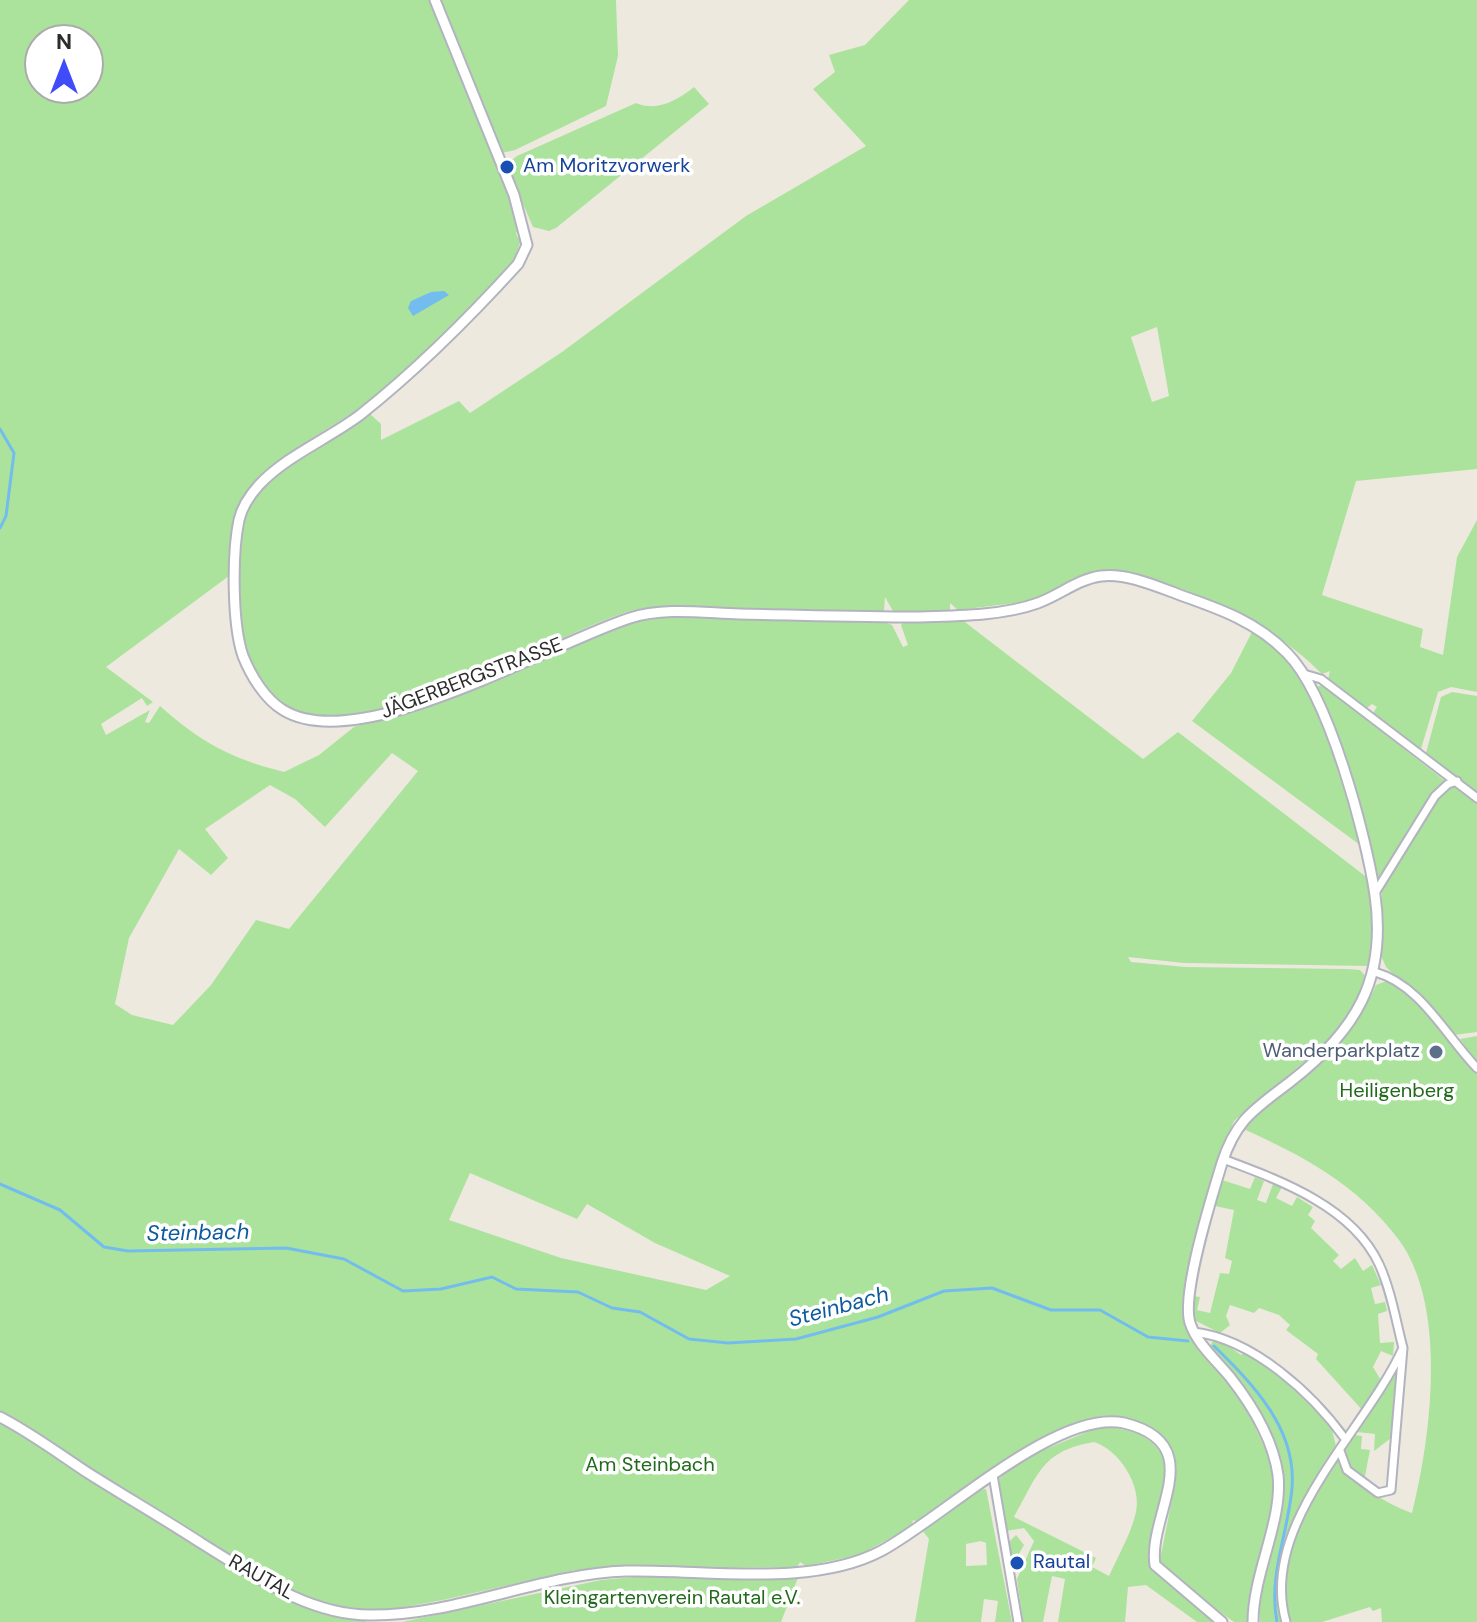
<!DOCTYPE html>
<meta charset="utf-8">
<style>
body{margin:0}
#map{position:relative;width:1477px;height:1622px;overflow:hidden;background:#ede9df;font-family:"DM Sans",sans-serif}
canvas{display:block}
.north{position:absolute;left:24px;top:24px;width:80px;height:80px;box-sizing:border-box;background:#fff;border:2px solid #ababab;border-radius:50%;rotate:0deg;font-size:22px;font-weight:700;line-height:32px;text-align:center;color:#2c2c2c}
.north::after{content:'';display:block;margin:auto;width:28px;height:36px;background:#404bf9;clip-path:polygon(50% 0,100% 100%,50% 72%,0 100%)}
</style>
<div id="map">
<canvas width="1477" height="1622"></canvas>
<div class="north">N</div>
</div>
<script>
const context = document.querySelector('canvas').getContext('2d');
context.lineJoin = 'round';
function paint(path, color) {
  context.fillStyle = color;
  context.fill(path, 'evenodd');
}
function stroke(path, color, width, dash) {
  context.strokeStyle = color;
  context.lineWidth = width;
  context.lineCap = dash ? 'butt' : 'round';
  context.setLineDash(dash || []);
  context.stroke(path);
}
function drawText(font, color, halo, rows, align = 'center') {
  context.font = font + ' "DM Sans",sans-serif';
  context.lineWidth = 7;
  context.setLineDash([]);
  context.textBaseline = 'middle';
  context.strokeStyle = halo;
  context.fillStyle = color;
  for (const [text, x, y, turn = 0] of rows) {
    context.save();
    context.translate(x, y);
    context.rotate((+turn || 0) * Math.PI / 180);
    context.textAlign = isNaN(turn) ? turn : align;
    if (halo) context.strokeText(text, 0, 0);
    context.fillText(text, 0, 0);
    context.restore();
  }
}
paint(new Path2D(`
 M0 0H430L521 225 516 233 518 238 522 237 513 263C468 313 420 362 367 403 335 426 269 460 248 490 231 514 233 544 233 573L106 667 153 702 147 706 142 698 101 724 106 735 150 710 145 722 149 723 160 706C202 743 230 758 284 772L319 755 354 727 436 702 633 622 654 617 882 621 892 625 903 647 908 645 901 625 905 621 961 619 1143 759 1178 732 1369 879 1374 942 1368 966 1184 963 1128 957 1131 962 1186 967 1347 969 1360 970 1368 979 1353 1012 1330 1040 1234 1121 1219 1158 1183 1297 1184 1326 1245 1404 1273 1467V1504L1247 1622H1234L1167 1573 1160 1560 1175 1484V1466L1165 1445 1119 1419 1087 1422 989 1473 918 1522 913 1520 911 1527 859 1555 806 1566 800 1562 797 1567 575 1570 443 1600 394 1609 354 1611 313 1602 265 1578 0 1414ZM40 40H88V88H40ZM392 753 418 771 289 929 256 920 211 985 173 1025 132 1015 115 1004 129 938 179 849 211 875 228 858 205 829 270 785 295 799 325 827ZM470 1173 577 1219 587 1204 655 1243 730 1276 706 1290 561 1258 449 1220Z
 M439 0H616L618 56 606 106 515 150 502 153Z
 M909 0H1477V469L1356 481 1322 595 1423 629 1420 647 1443 655 1457 557 1477 520V692L1451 687 1438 692 1421 749 1373 713 1377 707 1372 704 1367 708 1328 679 1330 671 1322 674C1273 623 1180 579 1109 571L1098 572 1031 601 958 610 950 603V611L894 613 885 597 884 611C836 611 787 611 739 610 704 608 665 602 630 611 524 642 246 835 241 604 240 576 235 541 244 514 254 482 340 435 369 413L381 424V440L459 401 470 413 562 352 746 216 866 146 813 89 835 72 829 55 865 45ZM1157 327 1169 396 1152 402 1131 337Z
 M694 87 709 104 556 228 549 231 533 227 506 165 517 156 636 103C658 112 677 100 694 87Z
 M1253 630C1271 644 1290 659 1302 679 1331 728 1345 790 1360 845L1192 721 1231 673Z
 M1322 685 1445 781 1378 882 1351 781 1316 687Z
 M1452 692 1477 696V793L1426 753 1441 697Z
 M1450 787H1459L1477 802V1032L1454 1035 1386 967 1382 958V888L1438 795Z
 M1389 980 1411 996 1477 1072V1622H1382L1381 1608 1373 1611 1370 1607 1322 1622H1290L1285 1592 1286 1555 1281 1553 1277 1586 1282 1622H1260V1585L1283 1485 1280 1466 1270 1435 1209 1347 1216 1337 1241 1355 1244 1352 1285 1381 1331 1426 1337 1450 1334 1455C1355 1482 1379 1501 1412 1513 1431 1438 1448 1307 1399 1240 1358 1185 1302 1155 1241 1128 1291 1075 1345 1058 1376 985Z
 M1477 1036V1064L1460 1039Z
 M1255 1177 1264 1181 1257 1200 1266 1203 1273 1184 1282 1187 1276 1198 1292 1206 1297 1197 1313 1207 1308 1215 1315 1221 1311 1228 1339 1255 1333 1261 1341 1269 1355 1258 1363 1271 1372 1265 1381 1285 1371 1288 1375 1304 1385 1302 1387 1311 1378 1314 1380 1343 1394 1342 1393 1356 1381 1351 1373 1367 1382 1382 1364 1412 1316 1359 1318 1354 1286 1330 1290 1325 1279 1315 1259 1308 1254 1313 1230 1305 1226 1316 1230 1325 1220 1333 1192 1319V1296L1200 1297 1197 1310 1210 1313 1220 1273 1229 1274 1232 1261 1225 1258 1234 1210 1215 1206 1222 1180 1250 1189Z
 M1399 1365 1395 1435 1374 1451 1375 1434 1357 1432Z
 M0 1423 250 1577 367 1622H0Z
 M1099 1427C1131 1428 1156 1435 1168 1467L1150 1561 1159 1576 1217 1622H1197L1146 1585 1128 1587 1125 1622H1058L1065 1579 1052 1576 1043 1622H1023L1017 1579 1034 1541 1024 1528 1006 1531 999 1479 1019 1460ZM1094 1442C1119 1450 1142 1485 1136 1512 1131 1534 1118 1556 1109 1576L1092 1567 1096 1558 1014 1517C1038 1475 1041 1451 1094 1442Z
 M1355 1435 1362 1436 1361 1449 1370 1450 1364 1481 1348 1467 1343 1452Z
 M986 1489 1012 1622H995L998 1601 984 1599 981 1622H915L929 1539 922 1530 977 1490ZM981 1541 986 1543 987 1565 966 1566V1544Z
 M1016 1535 1024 1545 1013 1564 1009 1542Z
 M657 1575H799L781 1622H402L601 1580Z`), '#abe39c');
paint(new Path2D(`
 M431 292 444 291 449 295 413 316 408 308 411 301Z`), '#73bdee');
stroke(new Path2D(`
 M0 429 14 453 6 516 0 528
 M0 1184 60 1210 104 1247 128 1251 286 1248 344 1259 403 1291 441 1289 492 1277 516 1289 578 1292 612 1308 640 1312 689 1339 728 1343 796 1339 878 1317 944 1291 992 1288 1051 1310H1100L1148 1337 1188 1341
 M1214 1346C1253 1384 1297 1429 1292 1488 1288 1534 1268 1575 1277 1622`), '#73bdee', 3);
const street = new Path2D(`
 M1304 674 1321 679 1477 798
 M1375 893 1435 796 1448 784 1457 781
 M1375 972C1421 985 1445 1035 1477 1068
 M1223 1159C1279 1180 1352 1206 1379 1264 1391 1290 1396 1321 1403 1348
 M1194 1332C1253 1339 1312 1393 1346 1440
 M993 1475 1018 1622
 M1286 1622C1258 1524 1365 1432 1403 1348L1391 1490 1378 1493 1347 1470 1340 1451`);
const secondary = new Path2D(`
 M435 0 514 195 527 245 518 264C469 318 417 370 360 415 328 439 286 456 259 485 250 495 242 507 239 520 232 553 232 624 243 656 251 676 265 699 283 710 359 757 549 644 630 618 664 607 704 613 739 614 798 615 857 617 917 617 955 616 1002 616 1038 603 1060 595 1078 579 1101 576 1127 573 1156 586 1180 595 1220 609 1257 622 1287 653 1329 695 1366 835 1375 895 1387 979 1356 1031 1290 1082 1255 1109 1236 1119 1222 1163 1212 1196 1181 1294 1190 1323 1197 1344 1216 1360 1230 1377 1252 1405 1273 1439 1278 1475 1283 1521 1253 1573 1253 1622
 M0 1417C31 1433 59 1454 88 1473 126 1497 164 1519 201 1543 253 1575 309 1616 372 1615 459 1615 540 1574 626 1571 704 1569 811 1588 881 1551 940 1520 1057 1408 1124 1423 1211 1444 1147 1515 1155 1565L1222 1622`);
stroke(street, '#b2b3bf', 11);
stroke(secondary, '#b2b3bf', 13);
stroke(street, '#fff', 7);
stroke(secondary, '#fff', 9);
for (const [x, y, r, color] of [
 [507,167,8,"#1a4fb4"],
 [1436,1052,8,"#5c6f8a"],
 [1017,1563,8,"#1a4fb4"]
]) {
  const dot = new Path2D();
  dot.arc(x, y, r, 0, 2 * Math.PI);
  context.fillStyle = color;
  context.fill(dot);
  stroke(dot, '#fff', 3);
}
drawText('20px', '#164399', '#fff', [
 ["Am Moritzvorwerk",523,167],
 ["Rautal",1033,1563]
], 'left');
drawText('20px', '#2c2c2c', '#fff', [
 ["JÄGERBERGSTRASSE",472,679,-21],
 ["RAUTAL",261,1578,29]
]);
drawText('20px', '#4e5e75', '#fff', [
 ["Wanderparkplatz",1420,1052]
], 'right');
drawText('20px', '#216a1b', '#fff', [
 ["Heiligenberg",1397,1092],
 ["Am Steinbach",650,1466],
 ["Kleingartenverein Rautal e.V.",672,1599]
]);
drawText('italic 22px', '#0e5a9e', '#fff', [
 ["Steinbach",198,1234,-1],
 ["Steinbach",839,1308,-15]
]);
</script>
